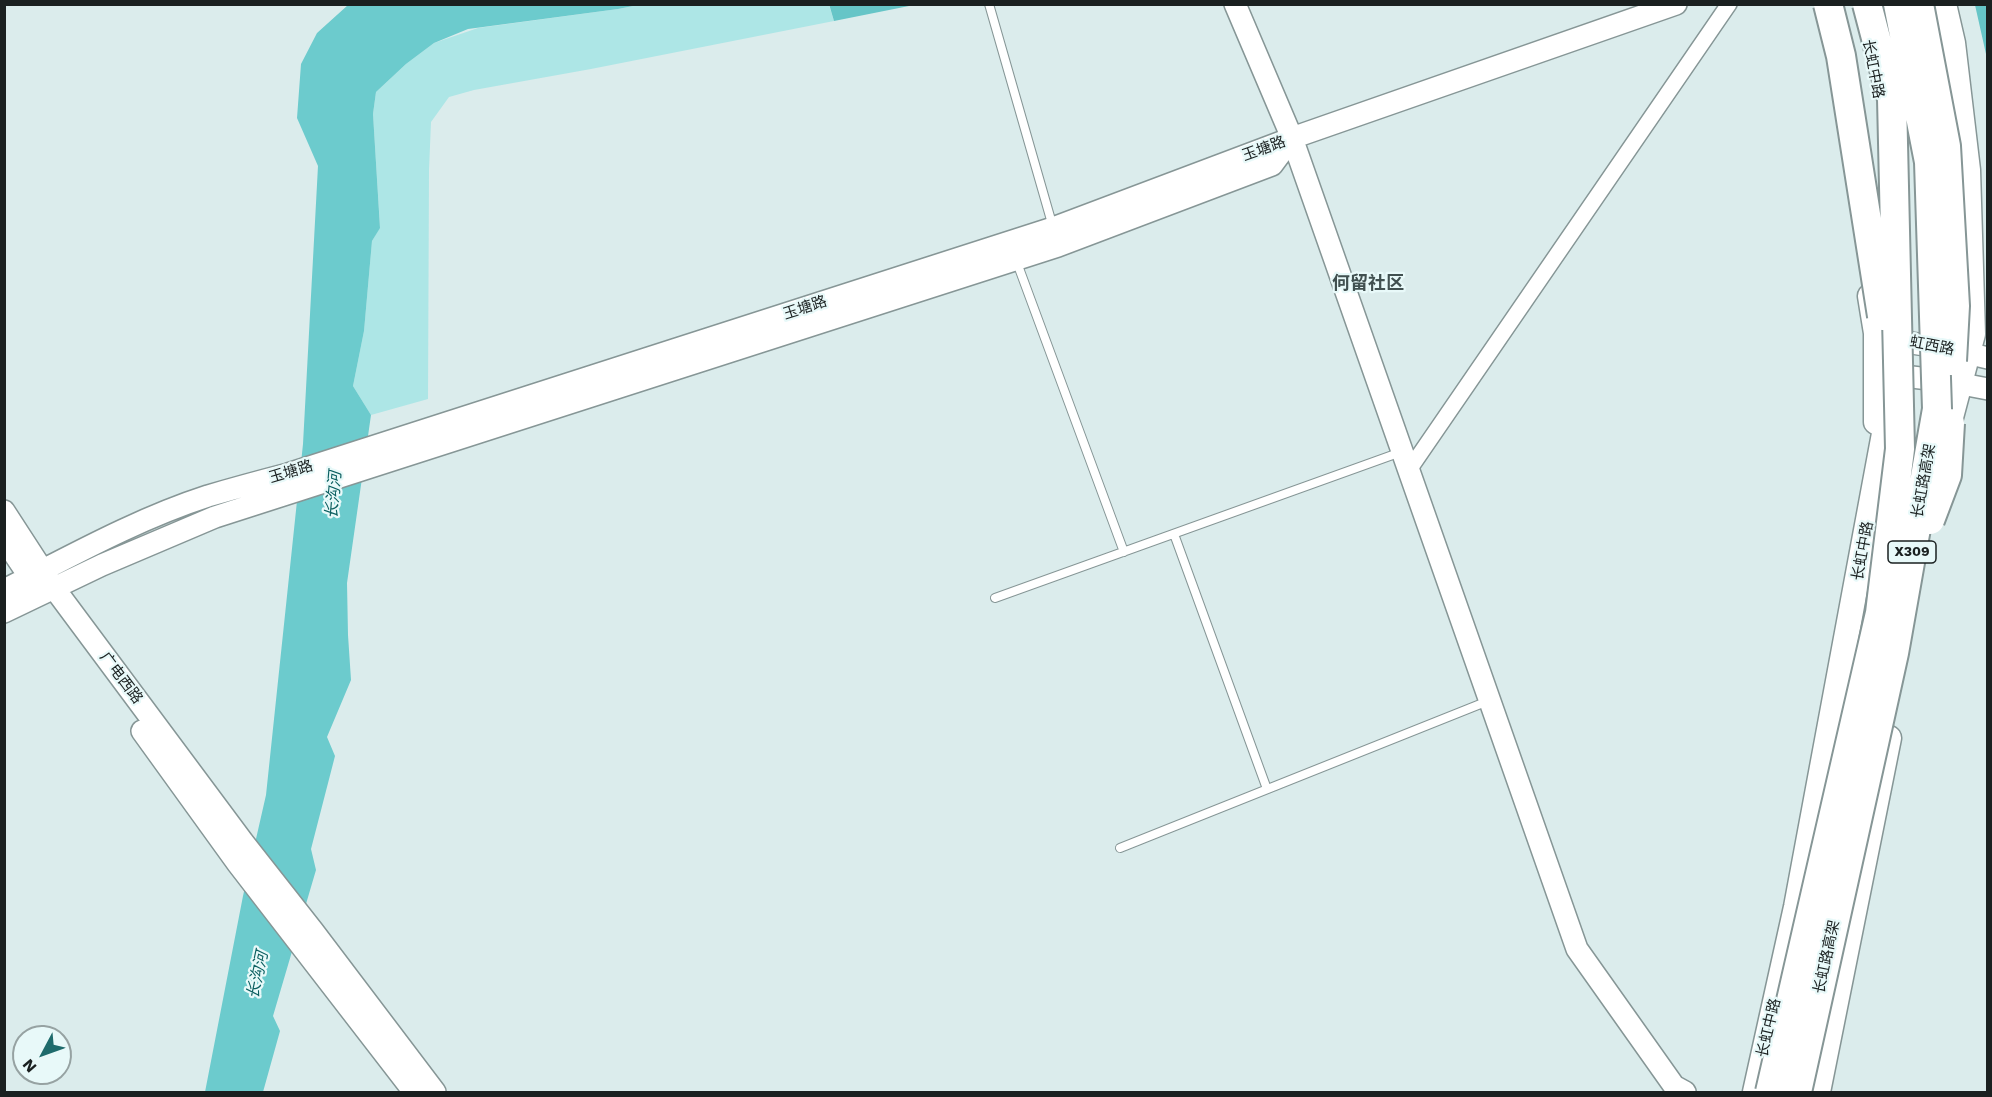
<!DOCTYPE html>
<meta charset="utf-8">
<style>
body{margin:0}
#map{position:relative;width:1992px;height:1097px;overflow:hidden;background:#dbecec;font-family:"Work Sans",sans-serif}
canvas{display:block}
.frame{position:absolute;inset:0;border:6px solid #1a2020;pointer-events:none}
.north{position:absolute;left:12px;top:1025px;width:60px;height:60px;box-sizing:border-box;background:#e8f9f9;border:2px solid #96a2a2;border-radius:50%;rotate:229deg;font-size:16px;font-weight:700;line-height:24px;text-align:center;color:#1a2020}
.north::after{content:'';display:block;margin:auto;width:21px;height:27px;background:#1e6b6c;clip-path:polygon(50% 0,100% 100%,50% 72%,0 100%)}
</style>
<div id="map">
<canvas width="1992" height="1097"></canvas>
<div class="frame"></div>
<div class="north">N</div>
</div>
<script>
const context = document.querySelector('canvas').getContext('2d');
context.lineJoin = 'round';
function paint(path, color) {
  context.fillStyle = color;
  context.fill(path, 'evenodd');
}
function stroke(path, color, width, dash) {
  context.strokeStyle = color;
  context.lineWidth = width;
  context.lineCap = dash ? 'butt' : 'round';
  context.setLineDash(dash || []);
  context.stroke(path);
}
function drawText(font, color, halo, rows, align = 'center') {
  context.font = font + ' "Work Sans","Noto Sans SC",sans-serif';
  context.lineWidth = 4.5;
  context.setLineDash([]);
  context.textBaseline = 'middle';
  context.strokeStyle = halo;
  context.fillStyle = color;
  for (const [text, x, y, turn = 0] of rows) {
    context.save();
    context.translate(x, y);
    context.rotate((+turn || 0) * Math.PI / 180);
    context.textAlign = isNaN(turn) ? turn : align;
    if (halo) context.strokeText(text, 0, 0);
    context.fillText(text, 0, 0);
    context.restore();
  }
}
paint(new Path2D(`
 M638 5H829L834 21 591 69 474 90 449 97 431 122 429 170 428 399 371 415 353 386 364 331 372 241 380 227 373 114 376 92 406 64 434 43 478 28 618 9Z`), '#ade6e6');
paint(new Path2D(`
 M829 4H914V5L834 21Z
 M1975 5H1987V74L1986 54Z`), '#66c5c7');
paint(new Path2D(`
 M348 5H638L618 9 468 29 434 43 406 64 376 92 373 114 380 228 372 241 364 331 353 386 371 415 347 583 348 635 351 680 327 737 335 756 311 849 316 870 273 1016 280 1031 263 1092H205L243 896 266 795 303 444 318 166 297 118 301 64 317 33Z`), '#6ccbcd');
const lane = new Path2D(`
 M989 4 1053 227
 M1016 260 1124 552
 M1174 534 1267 789
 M995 598 1401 452
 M1120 848 1488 701`);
const street = new Path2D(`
 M1409 470 1729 4`);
const secondary = new Path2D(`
 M1235 4 1292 138 1577 949 1674 1086 1685 1092
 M1885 339 1945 348 1988 358
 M1886 374 1946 381 1988 389
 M4 511 54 588 243 842 313 931 435 1092
 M4 539 25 570
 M4 590C71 556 137 519 208 496 235 488 261 481 288 474L1053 228 1292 138 1676 4
 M4 612 102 565 215 517 1058 246 1272 165 1292 138
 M142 731 238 864 414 1092`);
const primary = new Path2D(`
 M1944 4 1953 43 1968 170 1973 334 1945 440
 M1870 296 1876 333V422
 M1755 1092 1796 907 1891 396
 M1818 1092 1889 738`);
stroke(lane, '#869696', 10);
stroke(street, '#869696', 18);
stroke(secondary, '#869696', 24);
stroke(primary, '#869696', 27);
stroke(lane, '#fff', 8);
stroke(street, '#fff', 15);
stroke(secondary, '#fff', 21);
stroke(primary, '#fff', 24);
const highwayBridge = new Path2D(`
 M1828 4 1841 56 1882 316
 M1919 4 1946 146 1955 306 1952 361
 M1930 520 1947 475 1950 423
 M1770 1092 1880 613 1900 449 1892 99 1867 4
 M1797 1092 1894 653 1937 409 1929 162 1898 4`);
stroke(highwayBridge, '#869696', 32, []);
stroke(highwayBridge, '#fff', 28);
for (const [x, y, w] of [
 [1912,552,48]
]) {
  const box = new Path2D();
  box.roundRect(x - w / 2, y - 11, w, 22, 4.5);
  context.fillStyle = '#e8f9f9';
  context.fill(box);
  stroke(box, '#1a2020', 1.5);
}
drawText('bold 14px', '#1a2020', null, [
 ["X309",1912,552]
]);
drawText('15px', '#1a2020', '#e8f9f9', [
 ["长虹中路",1873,69,79],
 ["玉塘路",1264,149,-20],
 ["玉塘路",805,308,-18],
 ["虹西路",1932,346,11],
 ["玉塘路",291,472,-17],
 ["长虹路高架",1924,481,-80],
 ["长虹中路",1863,551,-80],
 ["广电西路",121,678,53],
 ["长虹路高架",1827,957,-78],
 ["长虹中路",1769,1028,-77]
]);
drawText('italic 16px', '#0b5f60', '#e8f9f9', [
 ["长沟河",334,495,-85],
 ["长沟河",258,975,-78]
]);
drawText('bold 18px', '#415050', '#e8f9f9', [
 ["何留社区",1368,284]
]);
</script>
